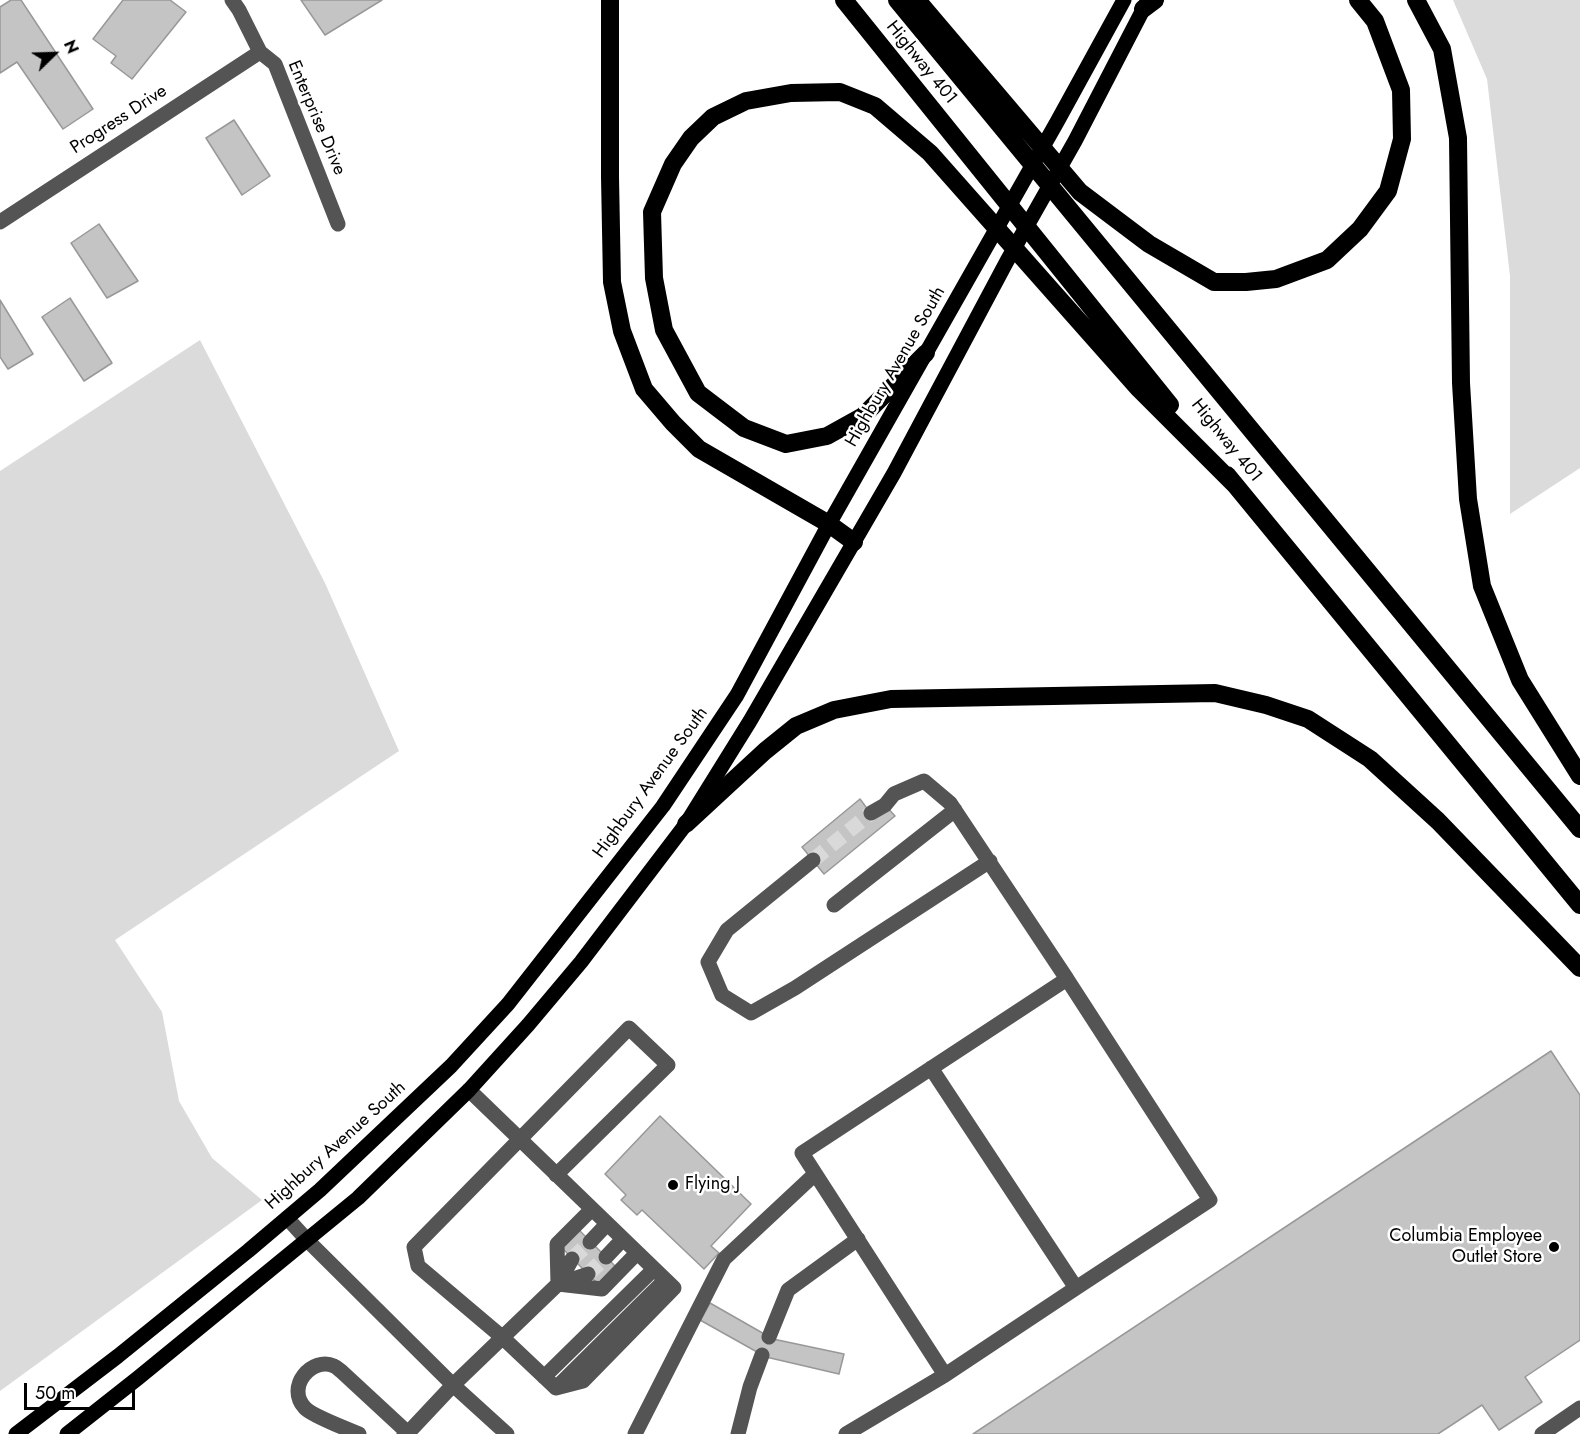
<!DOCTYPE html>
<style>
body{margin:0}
#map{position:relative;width:1580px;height:1434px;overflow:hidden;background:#fff;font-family:Jost,sans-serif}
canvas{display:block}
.north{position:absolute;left:24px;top:24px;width:60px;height:60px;-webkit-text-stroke:4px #fff;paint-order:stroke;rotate:67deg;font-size:16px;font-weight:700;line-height:24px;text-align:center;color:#000}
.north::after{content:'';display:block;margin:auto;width:21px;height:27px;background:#000;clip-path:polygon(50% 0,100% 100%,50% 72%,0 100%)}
.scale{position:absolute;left:24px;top:1383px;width:111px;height:27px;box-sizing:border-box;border:3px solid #000;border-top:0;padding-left:8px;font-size:18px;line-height:21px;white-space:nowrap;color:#000;-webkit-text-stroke:4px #fff;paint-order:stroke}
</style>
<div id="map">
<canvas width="1580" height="1434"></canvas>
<div class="north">N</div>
<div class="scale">50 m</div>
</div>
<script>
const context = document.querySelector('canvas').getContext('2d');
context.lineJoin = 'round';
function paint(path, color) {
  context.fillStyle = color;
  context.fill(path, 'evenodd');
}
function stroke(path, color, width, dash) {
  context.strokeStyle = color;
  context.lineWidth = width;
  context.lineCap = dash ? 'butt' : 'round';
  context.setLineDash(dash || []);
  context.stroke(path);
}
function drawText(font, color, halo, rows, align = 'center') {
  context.font = font + ' Jost,sans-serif';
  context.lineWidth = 5;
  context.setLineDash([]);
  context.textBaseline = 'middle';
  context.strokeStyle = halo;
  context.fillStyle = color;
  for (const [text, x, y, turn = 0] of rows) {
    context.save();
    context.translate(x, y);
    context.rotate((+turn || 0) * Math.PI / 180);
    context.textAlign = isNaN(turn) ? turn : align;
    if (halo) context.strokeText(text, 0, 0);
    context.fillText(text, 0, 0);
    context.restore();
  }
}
paint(new Path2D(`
 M1453 0H1580V468L1510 514V276L1487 79Z
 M200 340 325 583 399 751 115 940 162 1012 179 1101 212 1158 262 1200 0 1391V471Z`), '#dbdbdb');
const building = new Path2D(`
 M11 0H21L93 109 63 129 17 62 0 73V7Z
 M123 0H170L186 12 132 79 111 63 116 56 93 39Z
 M301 0H382L325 35Z
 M234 120 270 176 242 195 206 138Z
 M99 224 138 281 107 298 71 243Z
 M70 298 112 363 84 381 42 317Z
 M0 300 33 354 8 369 0 357Z
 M860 799 872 815 885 805 895 816 824 874 802 847Z
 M1551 1051 1580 1095V1340L1525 1377 1542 1402 1499 1430 1482 1405 1438 1434H973Z
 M660 1116 751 1204 711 1246 719 1253 704 1269 642 1210 637 1215 621 1200 626 1195 605 1174Z
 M577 1228 618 1269 601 1287 560 1246Z
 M710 1303 773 1339 844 1354 839 1374 766 1357 700 1320Z`);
paint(building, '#c4c4c4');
stroke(building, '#989898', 1.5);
stroke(new Path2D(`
 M813 860 871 813
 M572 1259 590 1242
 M588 1274 606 1257`), '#d9d9d9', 15, [15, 8]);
stroke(new Path2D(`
 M232 0 239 10 260 52 275 64 338 224
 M0 222 260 52
 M813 860 727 930 708 962 722 995 751 1013 795 988 990 861
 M834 905 955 810
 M1067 979 1210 1200 1076 1288
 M931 1068 1076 1288 945 1375
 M469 1090 674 1288 583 1381 556 1388
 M287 1218 308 1241 453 1385 507 1434
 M590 1242 607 1224
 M606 1257 623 1239
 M561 1283 588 1274
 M558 1284 602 1289 637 1253
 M558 1284 557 1244 592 1209
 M769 1337 788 1290 858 1239
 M544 1377 654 1269
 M558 1386 665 1280
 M556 1388 502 1337 418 1266 414 1247 629 1028 668 1065 556 1175
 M359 1434C349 1430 311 1415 305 1408 285 1387 312 1356 334 1366 337 1367 339 1370 341 1371L408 1433 404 1434
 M408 1434V1433L453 1385 558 1284 572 1259
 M635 1434 724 1259 815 1174
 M738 1434 750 1387 762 1355
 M846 1434 945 1375 802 1153 1067 979 950 803 924 781 894 794 885 805 871 813
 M1542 1434 1580 1408`), '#545454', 15);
stroke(new Path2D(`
 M16 1434 118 1356 248 1251 320 1190 451 1066 508 1004 663 806 737 695 829 524 1057 122 1124 0
 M67 1434 138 1378 358 1198 469 1090 528 1025 581 962 686 824 750 721 894 473 1007 261 1075 141 1148 0`), '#000', 15);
stroke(new Path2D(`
 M610 0V177L612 282 622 331 644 389 673 423 699 449 829 524 854 542
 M844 0 1170 405
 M897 0 1580 829
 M917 0 1080 192 1149 244 1214 282H1246L1276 279 1327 260 1360 229 1388 191 1402 139 1401 90 1375 21 1358 0
 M1416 0 1442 49 1458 138 1461 383 1468 499 1482 586 1520 680 1580 776
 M1143 9 1155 0
 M926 353 863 416 827 436 786 444 744 428 698 393 664 330 654 278 652 212 673 164 691 138 713 117 746 101 791 93 840 92 875 106 930 153 1139 389 1235 485
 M1227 475 1580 905
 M686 824 765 751 796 726 834 710 891 699 1215 693 1266 705 1308 719 1370 759 1438 821 1580 968`), '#000', 18);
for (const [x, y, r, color] of [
 [673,1185,6,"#000"],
 [1554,1247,6,"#000"]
]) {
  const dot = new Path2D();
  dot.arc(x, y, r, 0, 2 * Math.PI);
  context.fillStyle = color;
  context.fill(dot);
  stroke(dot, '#fff', 2);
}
drawText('18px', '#000', '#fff', [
 ["Highway 401",921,63,51],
 ["Enterprise Drive",316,118,67],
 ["Progress Drive",119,120,-33],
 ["Highbury Avenue South",896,367,-60],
 ["Highway 401",1226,441,51],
 ["Highbury Avenue South",651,783,-54],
 ["Highbury Avenue South",336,1146,-42]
]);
drawText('18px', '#000', '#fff', [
 ["Flying J",685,1185],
 ["Columbia Employee",1542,1237,"right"],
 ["Outlet Store",1542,1258,"right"]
], 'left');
</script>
